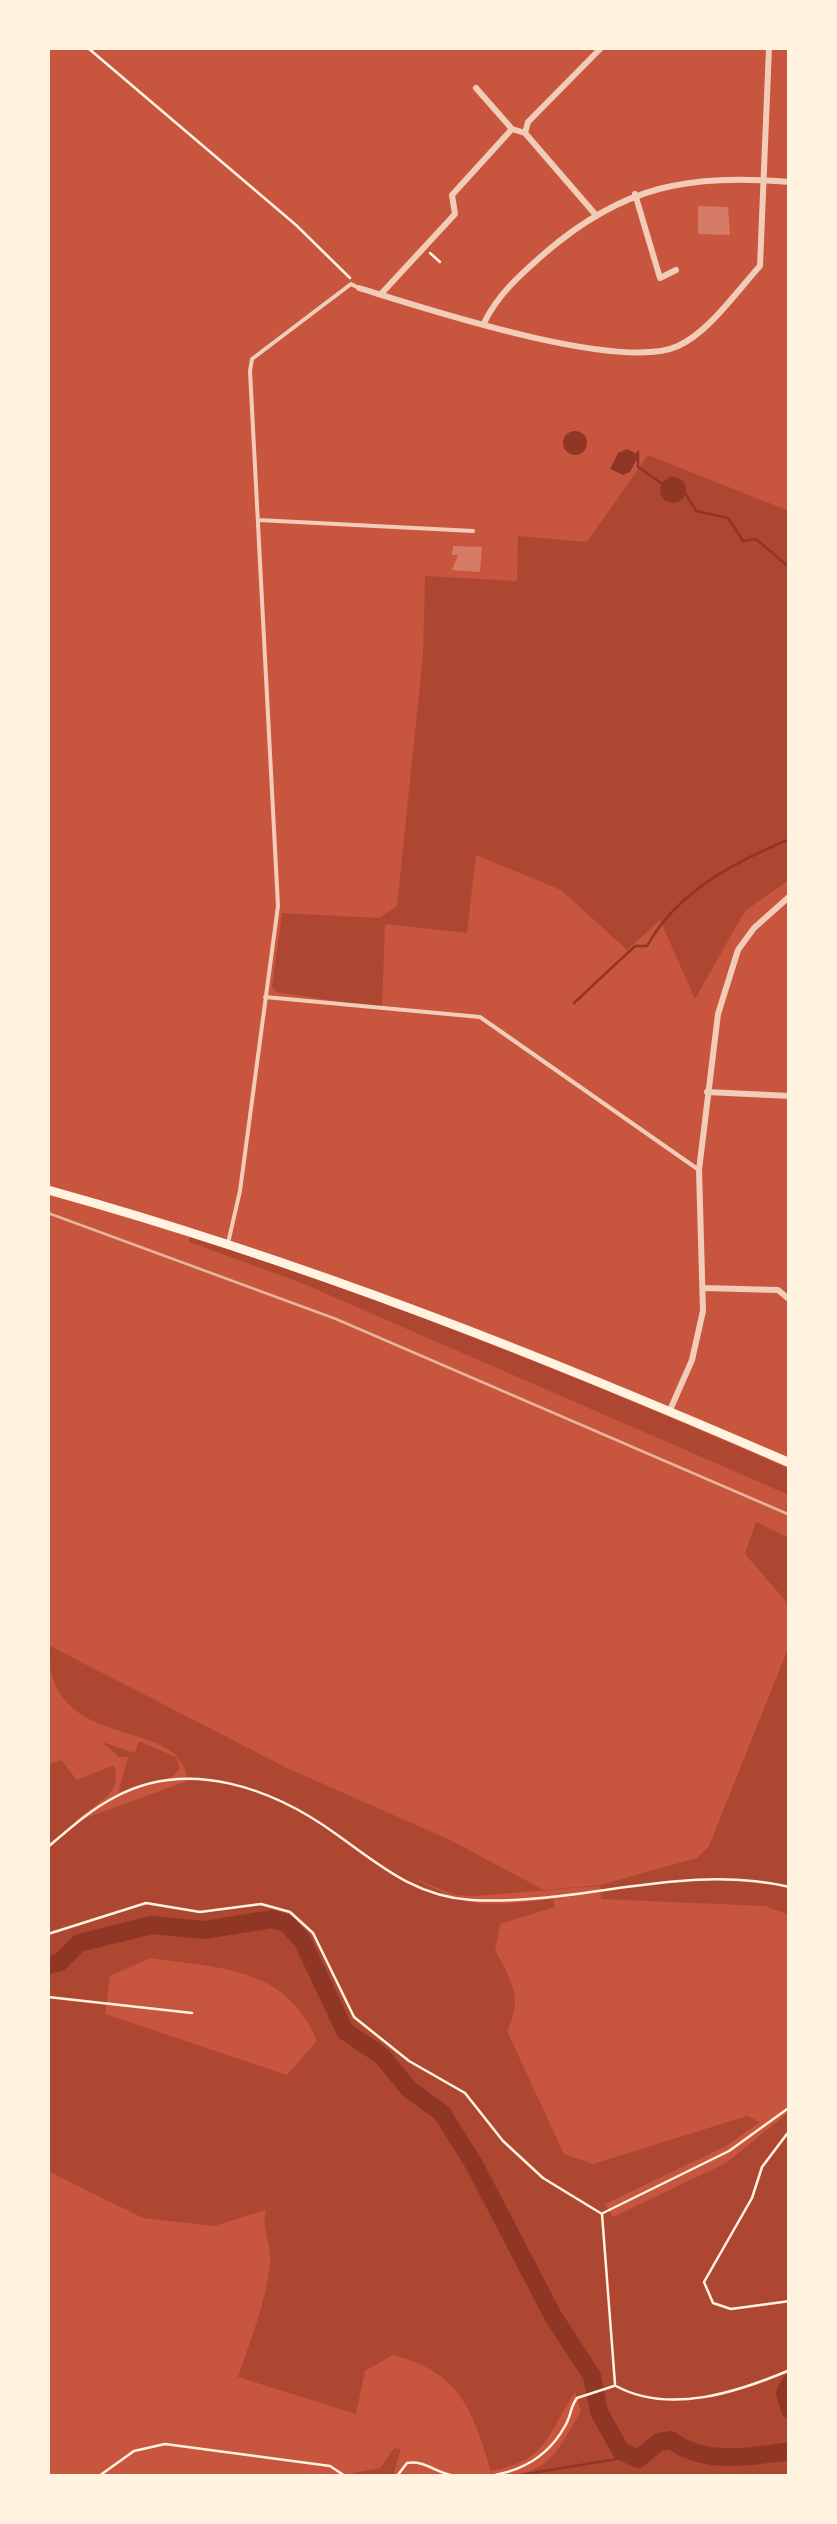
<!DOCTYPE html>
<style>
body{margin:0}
#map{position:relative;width:837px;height:2524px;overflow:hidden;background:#c8553d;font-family:"Golos Text",sans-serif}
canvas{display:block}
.frame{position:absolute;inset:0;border:50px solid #fff3e0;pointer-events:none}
</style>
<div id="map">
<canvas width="837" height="2524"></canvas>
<div class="frame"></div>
</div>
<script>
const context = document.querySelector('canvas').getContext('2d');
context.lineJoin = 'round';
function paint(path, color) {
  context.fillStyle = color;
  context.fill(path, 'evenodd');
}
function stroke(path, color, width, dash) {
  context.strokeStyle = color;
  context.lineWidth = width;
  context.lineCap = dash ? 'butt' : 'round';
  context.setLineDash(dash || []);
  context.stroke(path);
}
paint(new Path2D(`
 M648 455 789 511V880L745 911 695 999 660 920 627 950 561 890 476 855 467 933 385 924 382 1008 276 992 272 987 282 913 379 918 397 906 423 655 425 576 517 581 518 536 587 542Z
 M189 1235C394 1302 592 1382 789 1469V1495L299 1282 189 1242Z
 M756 1522 789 1538V1605L745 1554Z
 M48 1645 287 1768 450 1840 544 1890 600 1885 697 1858 709 1846 789 1646V1915L765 1906 601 1899 600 1886 474 1896 455 1895 413 1878C474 1910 486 1906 553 1899L555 1907 500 1924 495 1950C511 1980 524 1999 507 2031L564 2154 593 2164 747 2116 760 2122 726 2146 605 2204 613 2217 726 2163 789 2112V2476H513C554 2468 560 2445 581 2411L575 2392C547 2434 549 2460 491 2471 472 2409 461 2373 393 2355L365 2371 356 2414 238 2377C250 2341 266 2302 270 2264 272 2246 261 2226 266 2210L214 2226 143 2218 48 2171V1765L61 1760 77 1780 114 1765C125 1796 91 1804 75 1822L198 1777H187C176 1713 48 1757 48 1645ZM151 1958C221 1969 286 1966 317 2041L287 2075 105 2014 110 1976Z
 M139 1741 176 1757 180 1768 172 1777 118 1793 128 1757H119L102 1742 135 1753Z
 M394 2448 401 2449 393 2476H354L353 2473 380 2468Z`), '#ae4732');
paint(new Path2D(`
 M563 443a12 12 0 1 1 24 0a12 12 0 1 1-24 0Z
 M627 449 639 455 630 472 623 475 610 469 618 453Z
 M660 490a13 13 0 1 1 26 0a13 13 0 1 1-26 0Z`), '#8f3625');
stroke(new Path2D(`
 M638 452V467L664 485
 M685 493 696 511 728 518 743 541 756 539 790 568
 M574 1003 635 946H647C677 892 734 862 790 839
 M514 2476 629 2457`), '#8f3625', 2.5);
stroke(new Path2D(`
 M48 1965 60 1962 79 1943 152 1925 204 1930 273 1919 287 1924 302 1940 345 2031 382 2056 409 2089 442 2113 475 2166 553 2316 592 2376 599 2412 621 2451 638 2459 659 2442 671 2440C703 2465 751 2457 790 2451
 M790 2383 785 2393 790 2410`), '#8f3625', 18);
paint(new Path2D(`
 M698 206 728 207 730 235 698 234Z
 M453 546 482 547 480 572 452 570 458 555H452Z`), '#d67c66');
stroke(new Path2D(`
 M88 48 296 225 350 278
 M430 253 440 262
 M48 1847C69 1829 90 1810 115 1797 189 1757 274 1789 336 1834 380 1865 414 1896 471 1900 578 1906 683 1862 790 1887
 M48 1934 146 1903 200 1912 261 1904 290 1912 313 1933 354 2017 409 2061 465 2093 503 2141 543 2178 602 2214
 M48 1997 192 2013
 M790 2130 762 2167 752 2198 704 2282 713 2303 731 2309 790 2301
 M603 2213 729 2151 790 2107
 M602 2214 615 2384
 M616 2386C669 2415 738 2392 790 2370
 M99 2476 134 2451 165 2444 330 2466 345 2476
 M397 2476 407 2463C424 2460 435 2472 451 2475 497 2482 542 2468 565 2426 571 2417 570 2407 577 2398L614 2386`), '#fff3e0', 2.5);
stroke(new Path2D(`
 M258 520 473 531
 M265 997 480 1017 699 1170
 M228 1243 240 1191 278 906 250 371 252 359 351 284 357 287`), '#f1ccb7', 4);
stroke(new Path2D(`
 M476 88 512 129 525 133
 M525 133 528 122 601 48
 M525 133 595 214
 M635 194 660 278 676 270
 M359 288C424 308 620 373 678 346 709 332 737 291 760 266L769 48
 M381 294 455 214 452 195 512 129
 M484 323C498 294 521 274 545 253 624 185 688 174 790 182
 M707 1092 790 1096
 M703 1288 778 1290 790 1300
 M790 1323V1358
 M670 1410 692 1360 703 1311 699 1170 718 1014 738 950 754 928 790 896`), '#f1ccb7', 6);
stroke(new Path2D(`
 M48 1190C304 1261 546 1357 790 1463`), '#fff3e0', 9);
stroke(new Path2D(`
 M48 1213 336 1319 790 1515`), '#e9b49f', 2.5);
</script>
